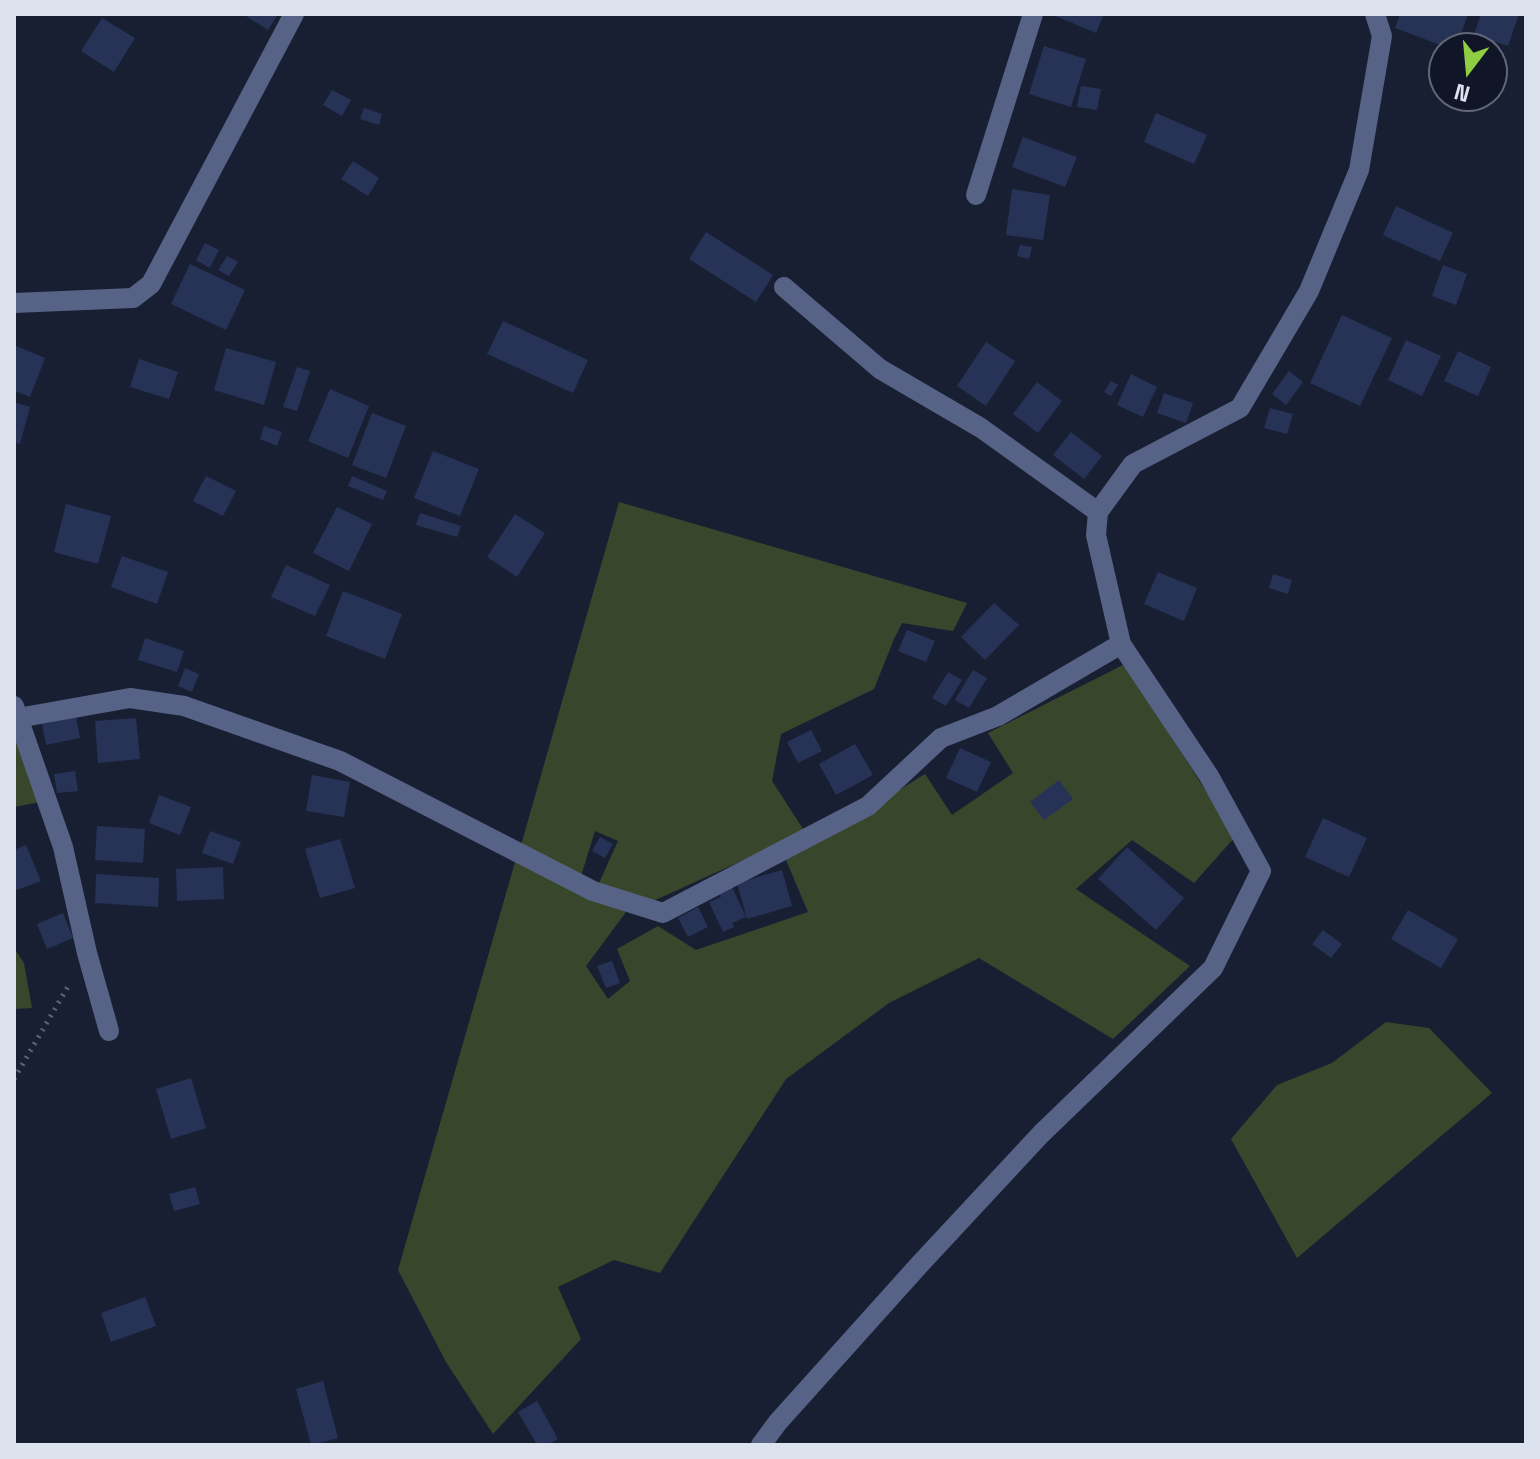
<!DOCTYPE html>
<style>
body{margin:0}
#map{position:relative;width:1540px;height:1459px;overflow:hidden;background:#191f32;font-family:"Space Grotesk",sans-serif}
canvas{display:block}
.frame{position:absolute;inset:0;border:16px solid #dde2ef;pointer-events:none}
.north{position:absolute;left:1428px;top:32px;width:80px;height:80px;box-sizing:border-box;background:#101528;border:2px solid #626778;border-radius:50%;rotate:196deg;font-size:22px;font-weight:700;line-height:32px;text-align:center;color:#dde2ef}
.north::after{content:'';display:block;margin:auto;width:28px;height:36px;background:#8fcd42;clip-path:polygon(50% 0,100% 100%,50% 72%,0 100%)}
</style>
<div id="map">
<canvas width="1540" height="1459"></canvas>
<div class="frame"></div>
<div class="north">N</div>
</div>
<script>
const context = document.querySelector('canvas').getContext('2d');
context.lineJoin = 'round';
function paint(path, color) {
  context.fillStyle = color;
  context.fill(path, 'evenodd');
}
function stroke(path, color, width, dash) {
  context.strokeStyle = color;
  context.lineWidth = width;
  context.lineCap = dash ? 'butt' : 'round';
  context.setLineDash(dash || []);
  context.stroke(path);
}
paint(new Path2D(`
 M619 502 967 603 953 631 902 623 894 639 874 689 781 734 772 781 805 832 651 902 599 883 618 841 595 831 581 876 521 845Z
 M1125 664 1235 837 1194 883 1132 840 1076 889 1190 966 1113 1039 979 958 889 1003 786 1079 660 1273 614 1260 558 1287 581 1339 493 1434 446 1362 398 1270 515 862 626 912 586 966 608 999 630 981 617 949 658 926 696 950 808 912 786 860 925 774 952 815 1013 773 988 733Z
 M14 722 40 802 14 807Z
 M14 948 24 963 32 1008 14 1009Z
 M1386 1022 1429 1028 1492 1093 1297 1258 1231 1139 1277 1085 1332 1063Z`), '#38472b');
paint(new Path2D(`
 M243 14H278L268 30Z
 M1051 14H1104L1096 33Z
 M1400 14H1468L1456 48H1448L1395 28Z
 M1481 14H1519L1508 46 1474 35Z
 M102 18 135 38 114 72 81 51Z
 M1044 46 1086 59 1071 107 1029 94Z
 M1081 86 1101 89 1097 110 1077 107Z
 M332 90 351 100 342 116 323 105Z
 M364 108 382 114 379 125 360 119Z
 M1156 113 1207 135 1194 164 1144 142Z
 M1023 137 1077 157 1065 187 1012 167Z
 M353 161 379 178 368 196 341 179Z
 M1012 189 1050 195 1043 240 1006 235Z
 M1396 206 1453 233 1440 261 1383 235Z
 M706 232 773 275 756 302 689 259Z
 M205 243 219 250 210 268 196 260Z
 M1020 245 1032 247 1029 259 1017 256Z
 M227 256 238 262 229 276 218 270Z
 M190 264 245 290 226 330 171 304Z
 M1443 265 1467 274 1456 305 1432 296Z
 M1342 315 1392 338 1360 406 1310 383Z
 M503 321 588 360 573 393 487 354Z
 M1406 340 1441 356 1422 396 1388 380Z
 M986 342 1015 361 986 406 957 386Z
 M14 345 45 358 30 397 14 391Z
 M226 348 276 362 264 405 214 390Z
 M1458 351 1491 367 1478 396 1444 381Z
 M139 359 178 372 169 399 130 387Z
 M297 367 310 371 297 411 283 407Z
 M1289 371 1303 382 1286 405 1272 394Z
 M1131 374 1157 387 1143 417 1117 405Z
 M1111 381 1118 385 1111 396 1104 392Z
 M1037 382 1062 401 1038 433 1013 414Z
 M330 389 369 406 348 458 308 441Z
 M1164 393 1193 403 1186 423 1157 413Z
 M14 402 30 407 20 444 14 442Z
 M1270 408 1293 414 1287 434 1264 428Z
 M372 413 406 426 386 478 352 465Z
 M264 426 282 432 277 446 260 439Z
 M1071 432 1102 456 1084 479 1053 455Z
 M433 451 479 469 460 516 414 498Z
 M206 476 236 491 223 516 193 501Z
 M352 476 387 491 383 500 348 486Z
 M66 504 111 516 98 564 54 552Z
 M337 507 372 524 349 571 313 553Z
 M420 513 461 526 457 537 416 525Z
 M515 514 545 533 517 577 487 557Z
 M122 556 168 572 157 604 111 587Z
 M286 565 330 585 315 616 271 597Z
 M1158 572 1197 588 1184 621 1144 604Z
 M1273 574 1292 580 1288 594 1269 588Z
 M343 591 402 614 385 659 326 636Z
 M994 603 1019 625 985 660 961 637Z
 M907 630 935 641 926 662 898 651Z
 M145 638 184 651 177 672 138 660Z
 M185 668 199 674 192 692 178 686Z
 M973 670 987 678 969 708 955 700Z
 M948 672 962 680 946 706 932 698Z
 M76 716 80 738 46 745 42 724Z
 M136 718 140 759 98 763 95 721Z
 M811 730 822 751 798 763 787 742Z
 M855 744 873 775 836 795 819 764Z
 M960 748 991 762 977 792 946 778Z
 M75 771 78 791 57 793 54 774Z
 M312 775 350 782 344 817 306 811Z
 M1059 780 1073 799 1044 820 1030 802Z
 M159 795 191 807 180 835 149 823Z
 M1323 818 1367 838 1349 877 1305 857Z
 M97 826 145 829 143 863 95 860Z
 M210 831 241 842 233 864 202 853Z
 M600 837 613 844 605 858 592 851Z
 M340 839 355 888 320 898 305 849Z
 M26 845 41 881 14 891V850Z
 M1127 847 1184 898 1156 930 1098 879Z
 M223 867 224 899 177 901 176 869Z
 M782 870 792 906 747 919 737 883Z
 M96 874 159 878 158 907 95 903Z
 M731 885 746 917 732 923 734 927 723 932 709 902 721 897 718 891Z
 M698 907 708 927 688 937 678 918Z
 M1408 910 1458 939 1441 968 1391 939Z
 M63 913 73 938 47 949 37 924Z
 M1323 930 1342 944 1331 958 1312 944Z
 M612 961 620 983 606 988 597 966Z
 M191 1078 206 1128 171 1139 156 1089Z
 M195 1187 200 1204 174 1211 169 1194Z
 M145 1297 156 1326 111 1342 101 1313Z
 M323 1381 338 1438 311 1445 296 1389Z
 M537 1401 558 1439 547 1445H537L518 1412Z`), '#273257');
stroke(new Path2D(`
 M14 1079 70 983`), '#5f6475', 5, [2, 6]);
stroke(new Path2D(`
 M976 195 1033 14
 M784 287 880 369 981 428 1098 512
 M14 303 133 298 151 284 294 14
 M14 706 63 847 87 953 109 1031
 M18 718 130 698 184 706 340 761 593 891 663 913 868 806 941 738 998 716 1121 644
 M761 1445 778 1422 920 1264 1041 1134 1213 968 1261 871 1209 776 1121 644 1096 535 1098 512 1133 464 1240 408 1309 291 1359 170 1382 36 1375 14`), '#576386', 20);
</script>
